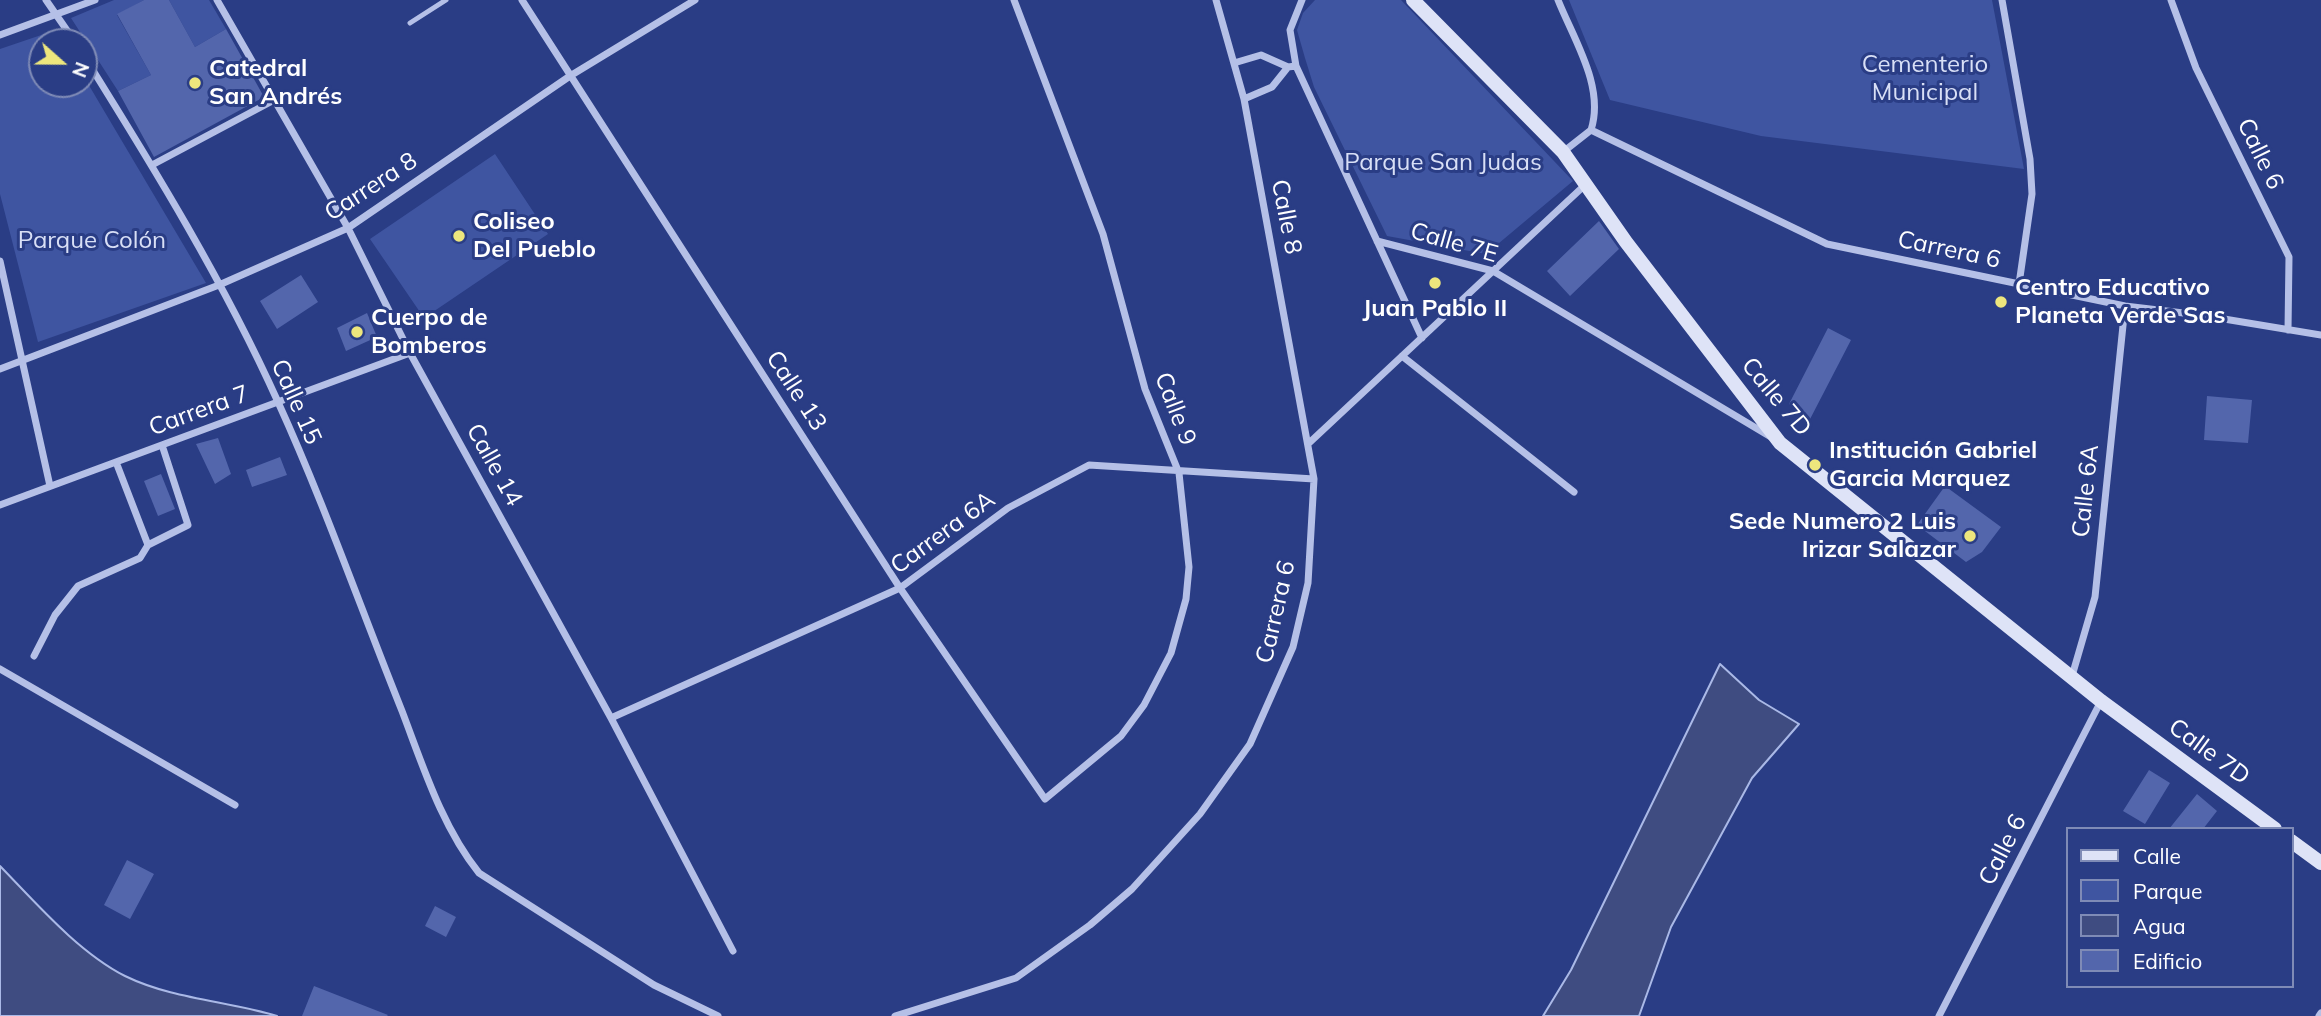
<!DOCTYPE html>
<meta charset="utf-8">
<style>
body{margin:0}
#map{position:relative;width:2321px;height:1016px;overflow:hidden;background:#2a3d85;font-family:Mulish,sans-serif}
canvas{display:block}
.legend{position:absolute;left:2066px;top:827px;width:228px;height:161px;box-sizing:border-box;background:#2a3d85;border:2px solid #7f8bb6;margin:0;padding:9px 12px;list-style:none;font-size:21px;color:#fff}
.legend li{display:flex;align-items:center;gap:14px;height:35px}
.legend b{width:35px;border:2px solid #7f8bb6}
.north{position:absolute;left:28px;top:28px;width:70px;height:70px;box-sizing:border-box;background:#2a3d85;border:2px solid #7f8bb6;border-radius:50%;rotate:111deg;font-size:19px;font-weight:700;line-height:28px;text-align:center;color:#fff}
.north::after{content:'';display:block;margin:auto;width:24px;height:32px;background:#ede67d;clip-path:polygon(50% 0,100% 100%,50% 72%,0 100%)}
</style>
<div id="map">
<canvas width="2321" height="1016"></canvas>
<ul class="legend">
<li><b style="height:9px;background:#dee3f7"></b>Calle</li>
<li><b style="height:19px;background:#3f55a1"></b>Parque</li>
<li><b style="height:19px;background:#3f4c81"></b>Agua</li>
<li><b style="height:19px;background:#5366ac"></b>Edificio</li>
</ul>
<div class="north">N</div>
</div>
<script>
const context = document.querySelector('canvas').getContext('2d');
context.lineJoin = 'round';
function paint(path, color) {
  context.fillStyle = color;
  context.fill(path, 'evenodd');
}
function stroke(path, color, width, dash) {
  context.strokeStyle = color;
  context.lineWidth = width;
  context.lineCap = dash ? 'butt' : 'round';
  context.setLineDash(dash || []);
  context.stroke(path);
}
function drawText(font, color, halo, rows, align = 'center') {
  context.font = font + ' Mulish,sans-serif';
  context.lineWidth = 6;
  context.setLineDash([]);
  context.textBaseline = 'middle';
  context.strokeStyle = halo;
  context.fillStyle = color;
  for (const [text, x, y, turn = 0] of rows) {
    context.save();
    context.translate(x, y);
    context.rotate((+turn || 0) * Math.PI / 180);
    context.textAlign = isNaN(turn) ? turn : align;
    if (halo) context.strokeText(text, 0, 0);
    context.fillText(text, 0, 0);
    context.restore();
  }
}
paint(new Path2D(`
 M114 0H144L117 15 151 75 118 91 71 18Z
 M169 0H209L226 29 195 47Z
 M1315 0H1401L1573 181 1486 254 1387 236 1314 87 1305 58 1297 30 1303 13Z
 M1569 0H1992L2024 169 1761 136 1610 100Z
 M56 30 63 42H42V84H84V77L206 283 38 342 0 194V49Z
 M495 154 548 234 424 318 370 239Z`), '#3f55a1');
const water = new Path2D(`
 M1720 664 1759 700 1799 724 1752 778 1671 927 1639 1016H1543L1571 970Z
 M0 866C36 903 78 952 125 976 172 999 227 1001 277 1016H0Z`);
paint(water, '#3f4c81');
stroke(water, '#aab9e7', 2);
paint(new Path2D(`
 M144 0H169L195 47 226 29 264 97 154 157 118 91 151 75 117 14Z
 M1599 221 1619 249 1570 296 1547 271Z
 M301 275 318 302 277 329 260 301Z
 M367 313 377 337 346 351 337 328Z
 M1828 328 1851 340 1808 423 1789 404Z
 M2207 396 2252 400 2248 443 2204 440Z
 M218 438 231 474 215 484 196 444Z
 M280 457 287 475 252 487 246 470Z
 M161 474 175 509 158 516 144 481Z
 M1945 486 2001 527 1982 552 1966 562 1917 525Z
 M2149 770 2170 783 2145 824 2123 811Z
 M2197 794 2217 811 2203 829H2169Z
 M127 860 154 874 130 919 104 905Z
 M435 906 456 917 446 937 425 926Z
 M314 986 388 1015 387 1016H302Z`), '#5366ac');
stroke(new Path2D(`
 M410 23 446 0`), '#b5c0e7', 5);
stroke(new Path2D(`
 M46 0 75 42
 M217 0 348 228 410 353 611 718 733 951
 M522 0 900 588 1045 799 1121 736 1144 705 1171 653 1186 599 1189 567 1179 473 1145 389 1103 234 1014 0
 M1302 0 1290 30 1296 66 1422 338
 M1558 0C1574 40 1605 87 1591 130
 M2002 0 2030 159 2032 194 2019 284
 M2171 0 2196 68 2289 257 2288 330
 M0 35 95 0
 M84 56C154 168 224 282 278 402 324 503 361 609 402 711 423 766 442 827 479 873L654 985 718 1016
 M1234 63 1261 55 1288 67 1296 66
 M1244 99 1272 87 1288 67
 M1591 130 1827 244 2125 306 2200 315 2321 335
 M1563 152 1591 130
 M152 165 276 99
 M1377 241 1493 271 1771 437
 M0 261 50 486
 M1402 356 1574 492
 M0 369 219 285 348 228 570 76 695 0
 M1308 444 1586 184
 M116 462 148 545
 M0 505 410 353
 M34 656 55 615 78 586 140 558 148 545 188 525 162 445
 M0 669 235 805
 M2072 676 2095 597 2125 306
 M611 718 900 588 1008 508 1089 465 1314 479
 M895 1016 1016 978 1090 925 1132 889 1200 814 1250 744 1293 647 1308 583 1314 479 1244 99 1216 0
 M1939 1016 2101 701
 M2319 1016 2321 1013`), '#b5c0e7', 7);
stroke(new Path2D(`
 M1413 0 1563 152 1626 242 1780 443 2101 701 2275 829
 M2291 841 2321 863`), '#dee3f7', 14);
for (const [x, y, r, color] of [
 [195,83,7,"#ede67d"],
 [459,236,7,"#ede67d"],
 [1435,283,7,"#ede67d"],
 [2001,302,7,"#ede67d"],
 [357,332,7,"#ede67d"],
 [1815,465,7,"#ede67d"],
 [1970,536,7,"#ede67d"]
]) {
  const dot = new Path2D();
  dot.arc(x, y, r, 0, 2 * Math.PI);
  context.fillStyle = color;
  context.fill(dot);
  stroke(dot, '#2a3d85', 2.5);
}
drawText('24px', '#d8dff6', '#2a3d85', [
 ["Cementerio",1925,65],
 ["Municipal",1925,93],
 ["Parque San Judas",1443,163],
 ["Parque Colón",92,241]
]);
drawText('bold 24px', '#fff', '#2a3d85', [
 ["Catedral",209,69],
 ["San Andrés",209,97],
 ["Coliseo",473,222],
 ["Del Pueblo",473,250],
 ["Centro Educativo",2015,288],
 ["Planeta Verde Sas",2015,316],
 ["Juan Pablo II",1435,309,"center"],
 ["Cuerpo de",371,318],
 ["Bomberos",371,346],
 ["Institución Gabriel",1829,451],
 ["Garcia Marquez",1829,479],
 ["Sede Numero 2 Luis",1956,522,"right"],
 ["Irizar Salazar",1956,550,"right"]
], 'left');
drawText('24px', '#fff', '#2a3d85', [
 ["Calle 6",2260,154,64],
 ["Carrera 8",371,187,-33],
 ["Calle 8",1286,217,79],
 ["Calle 7E",1454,243,16],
 ["Carrera 6",1949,250,12],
 ["Calle 13",796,391,57],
 ["Calle 7D",1776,397,50],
 ["Calle 15",296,402,66],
 ["Calle 9",1175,409,69],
 ["Carrera 7",199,411,-20],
 ["Calle 14",494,465,61],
 ["Calle 6A",2086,491,-84],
 ["Carrera 6A",943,533,-36],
 ["Carrera 6",1276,612,-77],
 ["Calle 7D",2209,752,36],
 ["Calle 6",2003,850,-63]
]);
</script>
